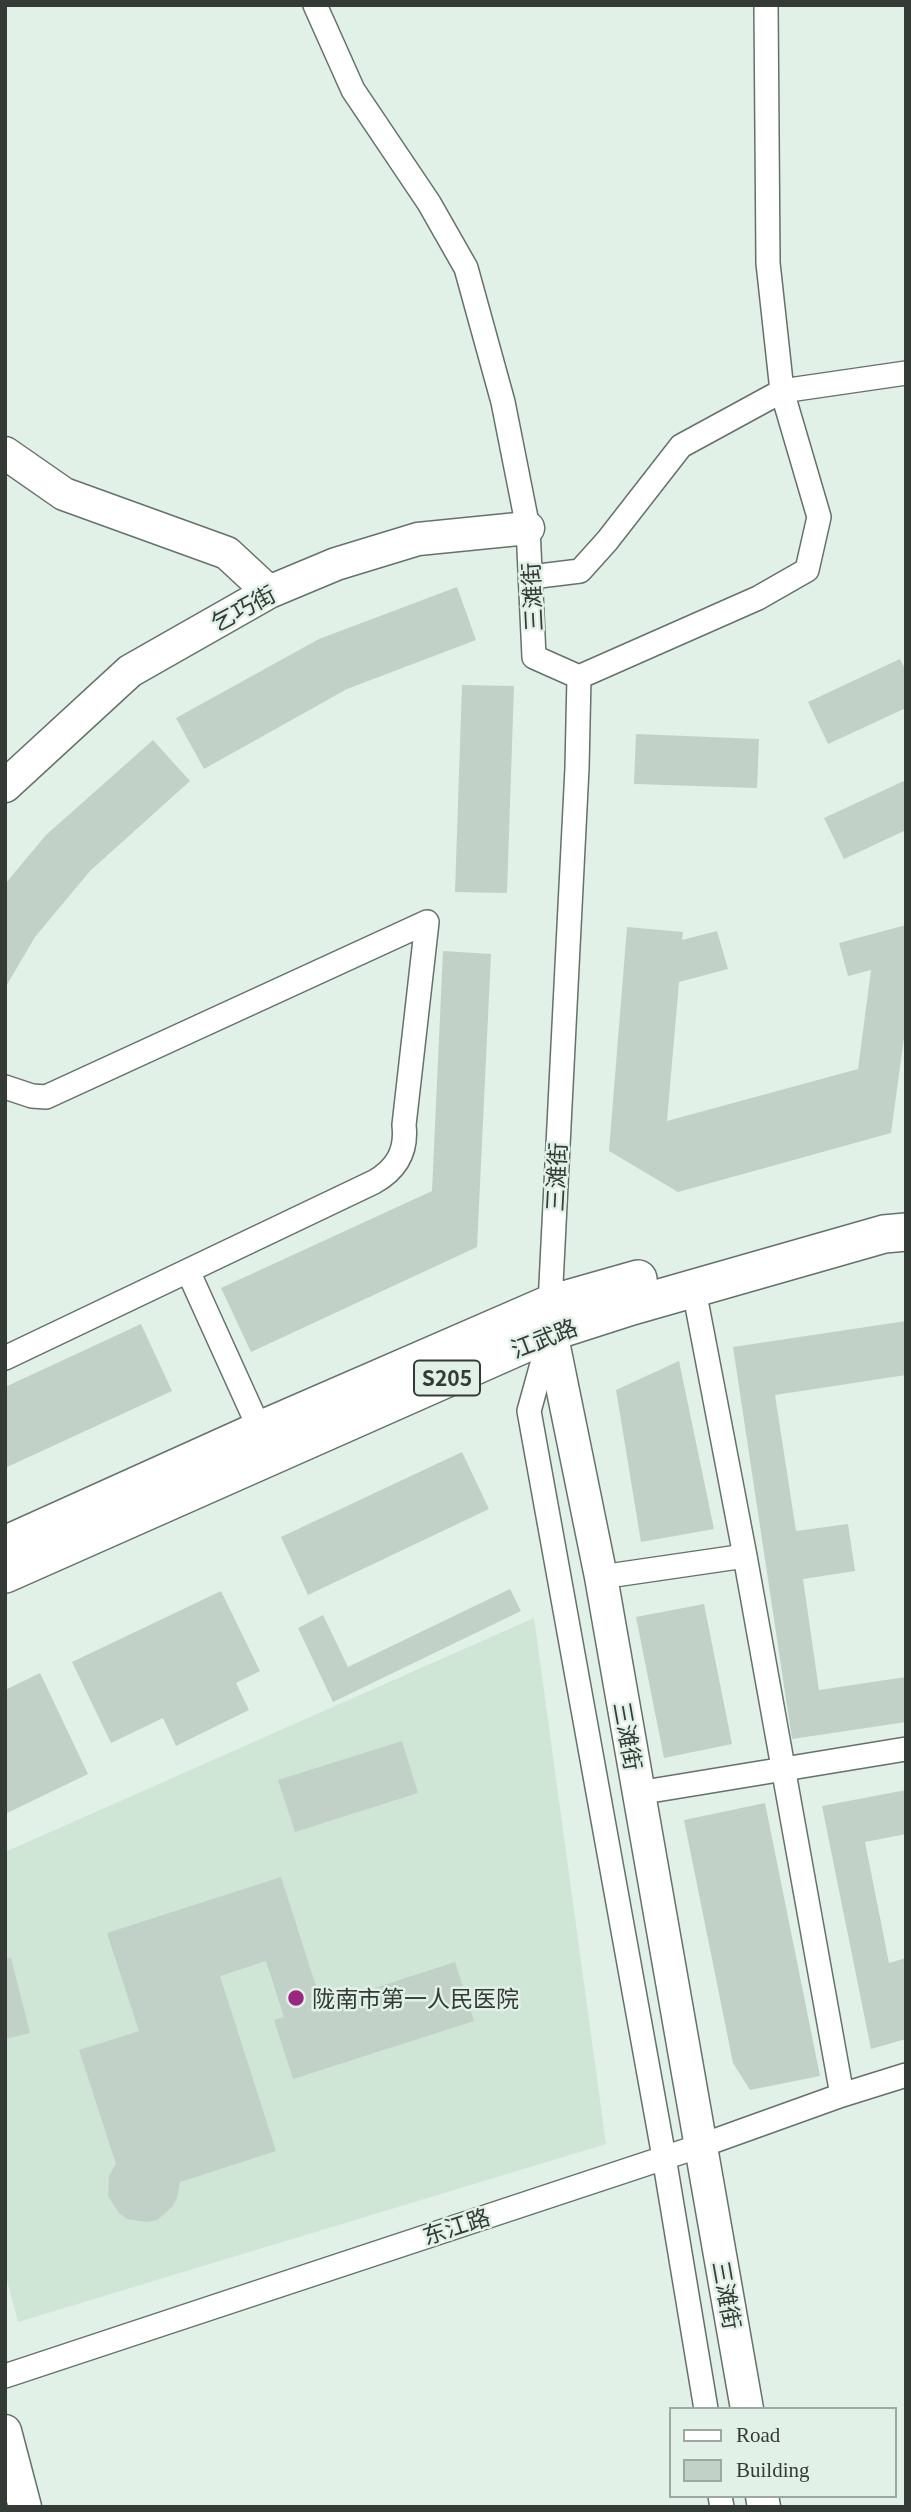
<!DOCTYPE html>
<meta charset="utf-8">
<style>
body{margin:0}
#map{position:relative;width:911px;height:2512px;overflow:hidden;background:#e1f1e7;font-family:Georgia,serif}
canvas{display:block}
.frame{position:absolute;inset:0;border:7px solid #343b37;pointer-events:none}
.legend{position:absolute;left:669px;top:2407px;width:228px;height:91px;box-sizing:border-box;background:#e1f1e7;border:2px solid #9ca8a1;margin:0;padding:9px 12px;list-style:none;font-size:21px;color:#343b37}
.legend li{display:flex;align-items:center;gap:14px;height:35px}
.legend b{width:35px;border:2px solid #9ca8a1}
</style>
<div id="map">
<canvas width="911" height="2512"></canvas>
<div class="frame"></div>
<ul class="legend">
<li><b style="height:9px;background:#fff"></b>Road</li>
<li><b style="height:19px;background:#c1d1c7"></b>Building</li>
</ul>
</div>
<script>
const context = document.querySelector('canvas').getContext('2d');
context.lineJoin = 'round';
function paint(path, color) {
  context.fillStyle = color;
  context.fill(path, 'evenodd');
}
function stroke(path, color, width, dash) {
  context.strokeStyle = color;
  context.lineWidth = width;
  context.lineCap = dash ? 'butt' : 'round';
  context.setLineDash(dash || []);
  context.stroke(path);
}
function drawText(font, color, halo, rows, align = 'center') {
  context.font = font + ' Georgia,"Noto Sans SC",serif';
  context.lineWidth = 5;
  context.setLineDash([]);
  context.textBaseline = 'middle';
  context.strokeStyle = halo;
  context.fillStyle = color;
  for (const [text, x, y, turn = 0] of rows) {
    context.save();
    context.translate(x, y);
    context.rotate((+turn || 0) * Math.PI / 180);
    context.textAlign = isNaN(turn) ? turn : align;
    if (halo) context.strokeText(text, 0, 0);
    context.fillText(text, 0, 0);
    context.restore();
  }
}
paint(new Path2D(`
 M534 1618 606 2144 18 2322 5 2273V1852Z`), '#cfe5d6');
paint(new Path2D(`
 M457 587 476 640 347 689 204 769 176 718 319 639Z
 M900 659 906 671V708L828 744 808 702Z
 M462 685 514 686 507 893 455 892Z
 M636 734 759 739 757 788 634 784Z
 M153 740 190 781 90 871 35 937 5 988V884L46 835Z
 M906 780V830L844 859 824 818Z
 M906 925V1023L891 1133 678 1192 609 1151 627 927 683 932 682 940 717 931 728 969 679 982 667 1121 858 1069 871 970 848 976 839 943Z
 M443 951 491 954 477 1247 251 1352 221 1288 432 1191Z
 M906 1321V1375L775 1395 796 1531 848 1524 855 1571 803 1579 819 1690 906 1677V1722L792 1739 733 1347Z
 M141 1324 172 1391 5 1468V1387Z
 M679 1361 714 1529 641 1542 616 1390Z
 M462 1452 489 1509 308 1595 281 1537Z
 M510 1589 521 1611 333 1702 298 1628 323 1615 348 1667Z
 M221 1591 260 1671 236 1683 249 1710 176 1746 163 1718 111 1743 72 1662Z
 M704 1604 732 1744 664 1758 636 1617Z
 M40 1673 88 1774 5 1814V1690Z
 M402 1741 418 1793 295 1832 278 1780Z
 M906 1790V1834L865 1842 889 1963 906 1958V2039L871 2049 822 1806Z
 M765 1803 820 2076 750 2090 733 2063 684 1820Z
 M281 1877 322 2005 455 1962 474 2021 293 2079 274 2020 284 2017 266 1961 220 1976 276 2151 180 2182 177 2198 172 2207 157 2220 147 2222 127 2219 119 2213 108 2196 109 2176 116 2164 79 2050 139 2031 107 1933Z
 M11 1958 30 2033 5 2039V1959Z`), '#c1d1c7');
const street = new Path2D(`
 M315 5 353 90 429 203 466 268 503 402 528 528 534 657 579 677 577 768 550 1304
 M531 577 580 571 607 541 681 446 782 391 906 373
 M579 677 758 598 807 570 819 517 782 391 768 263 766 5
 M5 1087 32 1096 46 1097 427 922
 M188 1271 260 1430
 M694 1290 745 1556 842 2095
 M550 1335 529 1411 664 2157 706 2409
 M5 1358 374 1182C397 1169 407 1151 404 1125L427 922
 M601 1577 745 1556
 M638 1793 906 1749
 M5 2376 700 2146 842 2095 906 2075
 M720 2496 722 2507`);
const secondary = new Path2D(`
 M5 453 64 494 227 553 269 592
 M5 786 130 671 269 592 336 564 418 539 528 528
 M550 1308 551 1332 601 1577 747 2409
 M5 2431 25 2507
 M762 2496 764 2507`);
const primary = new Path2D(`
 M5 1545 260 1430 550 1304 638 1279
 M5 1574 551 1332 632 1306 884 1234 906 1232`);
stroke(street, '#647269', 26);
stroke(secondary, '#647269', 35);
stroke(primary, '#647269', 40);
stroke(street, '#fff', 23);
stroke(secondary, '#fff', 32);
stroke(primary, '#fff', 37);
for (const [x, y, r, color] of [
 [296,1998,9,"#9b2782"]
]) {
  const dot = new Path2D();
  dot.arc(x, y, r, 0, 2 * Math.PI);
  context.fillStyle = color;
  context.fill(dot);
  stroke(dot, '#e1f1e7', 2.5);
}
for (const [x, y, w] of [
 [447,1378,66]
]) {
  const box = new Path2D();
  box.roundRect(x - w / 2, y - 17.5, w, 35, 5);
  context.fillStyle = '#e1f1e7';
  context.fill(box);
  stroke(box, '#343b37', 2);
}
drawText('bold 21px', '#343b37', null, [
 ["S205",447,1378]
]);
drawText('23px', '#343b37', '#e1f1e7', [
 ["三滩街",532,597,-93],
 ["乞巧街",243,608,-28],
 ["三滩街",556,1177,-87],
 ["江武路",544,1338,-21],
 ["三滩街",628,1736,80],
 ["东江路",456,2226,-18],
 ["三滩街",727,2295,80]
]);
drawText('23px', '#343b37', '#e1f1e7', [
 ["陇南市第一人民医院",312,1998]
], 'left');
</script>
